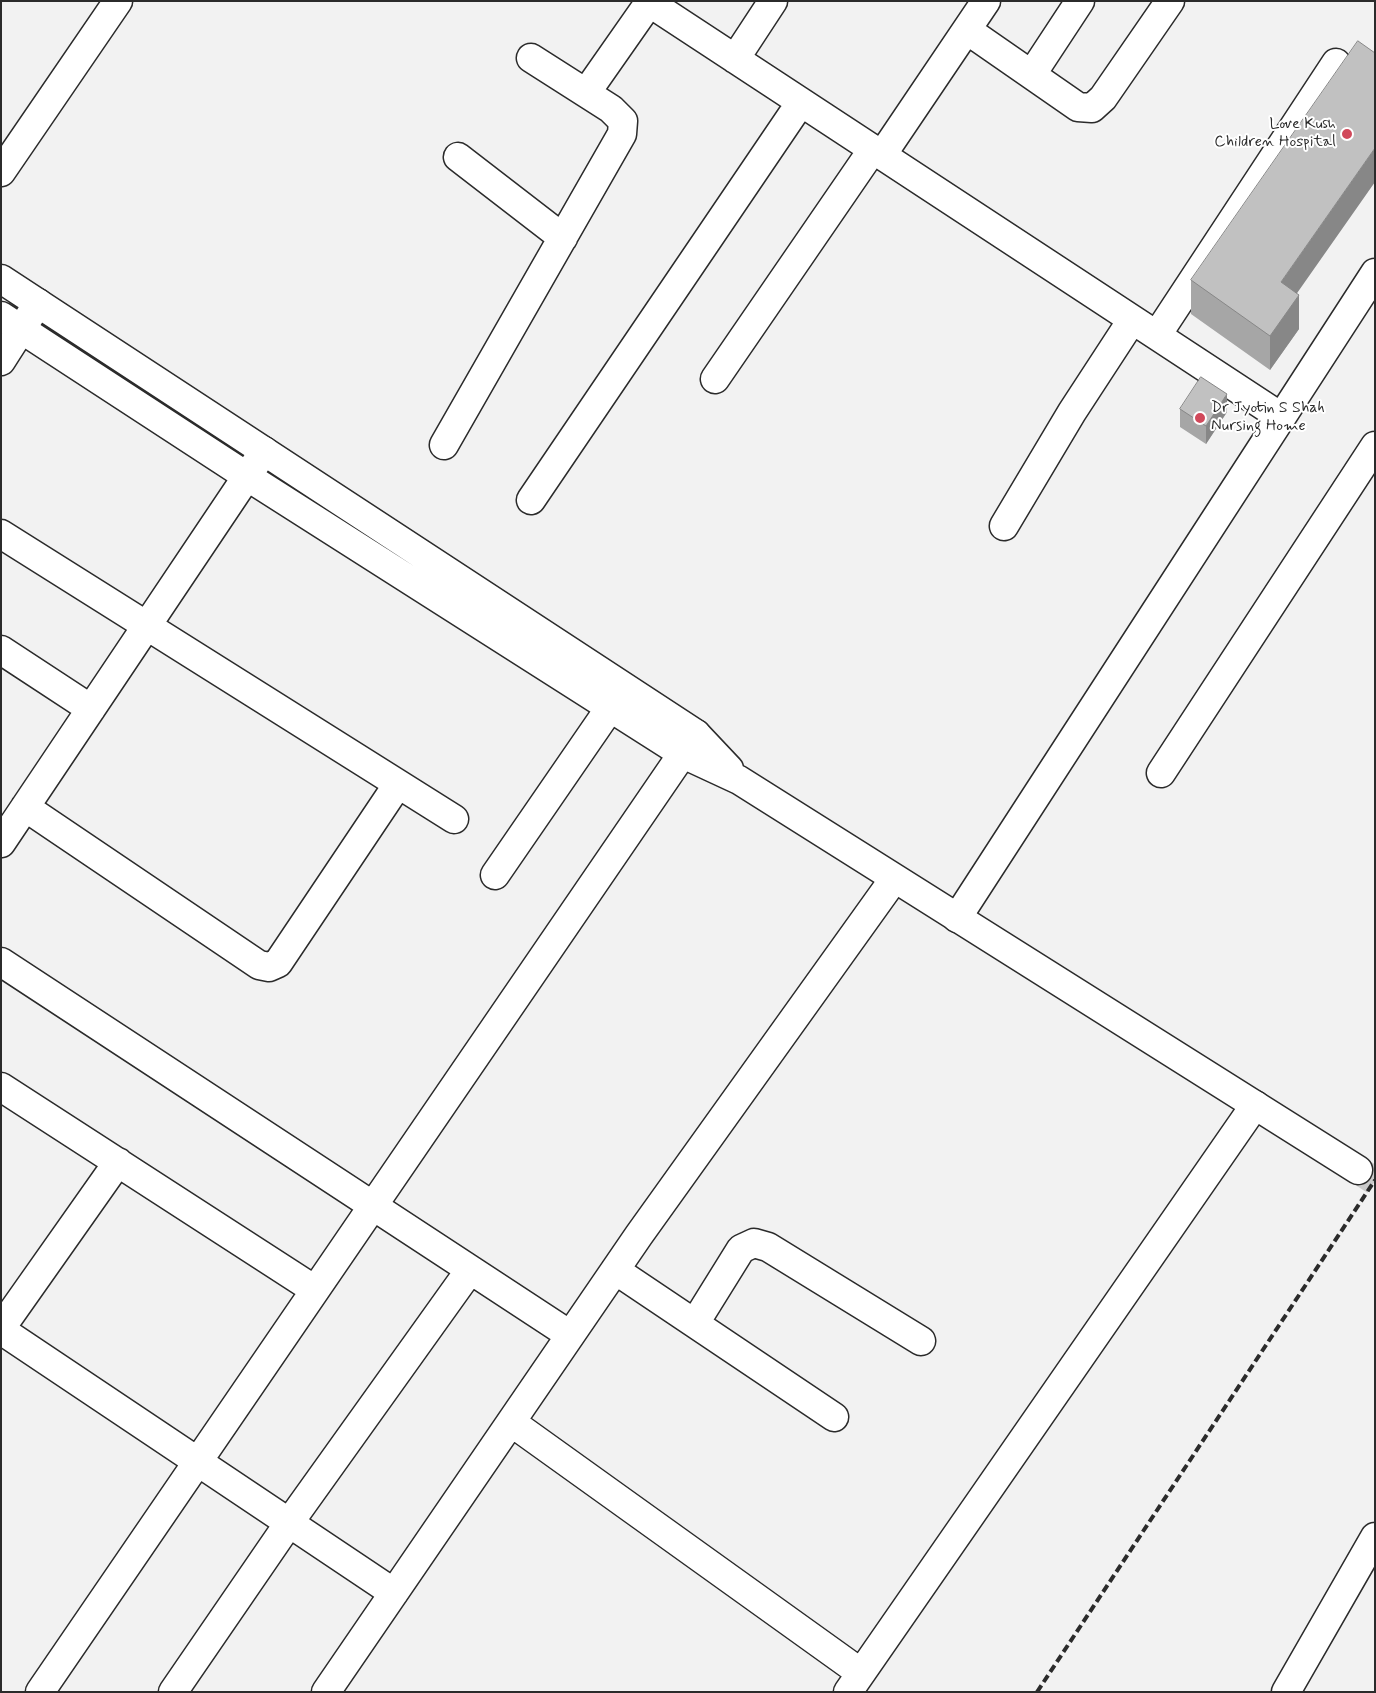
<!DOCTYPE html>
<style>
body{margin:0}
#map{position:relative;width:1376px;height:1693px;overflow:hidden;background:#f2f2f2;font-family:Mynerve,sans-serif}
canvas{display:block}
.frame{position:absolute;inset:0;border:2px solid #2b2b2b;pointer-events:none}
</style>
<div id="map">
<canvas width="1376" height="1693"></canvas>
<div class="frame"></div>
</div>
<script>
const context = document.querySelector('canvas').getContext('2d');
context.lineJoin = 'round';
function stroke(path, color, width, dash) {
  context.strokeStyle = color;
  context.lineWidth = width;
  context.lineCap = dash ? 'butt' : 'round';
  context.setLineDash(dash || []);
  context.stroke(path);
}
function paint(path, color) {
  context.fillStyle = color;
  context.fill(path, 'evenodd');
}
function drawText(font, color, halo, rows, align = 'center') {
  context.font = font + ' Mynerve,sans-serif';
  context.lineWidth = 4;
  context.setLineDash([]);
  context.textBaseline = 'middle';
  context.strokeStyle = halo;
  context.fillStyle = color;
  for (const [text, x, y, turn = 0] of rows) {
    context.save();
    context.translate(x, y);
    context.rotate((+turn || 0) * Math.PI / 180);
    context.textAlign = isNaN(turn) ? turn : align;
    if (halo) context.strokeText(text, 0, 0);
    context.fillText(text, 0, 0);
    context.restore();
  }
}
stroke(new Path2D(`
 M1358 1170 1375 1181`), '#cacaca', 28, [28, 14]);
const minor = new Path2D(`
 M647 1 1281 417
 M967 30 1078 107 1092 108 1103 98 1170 1
 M735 59 773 1
 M1032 74 1080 1
 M586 93 649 3
 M882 155 986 1
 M458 157 563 238
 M1 172 118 1
 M1157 335 1336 63
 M1 361 38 303
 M715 379 873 149
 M444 445 622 134 623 121 611 109 531 58
 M531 500 801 102
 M1004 526 1072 412 1132 320
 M1 534 454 819
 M1 650 91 709
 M1161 773 1375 446
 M25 807 259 965 269 967 278 963 398 784
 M1 843 264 451
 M495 875 623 689
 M957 918 1375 273
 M1 962 570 1335
 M1 1087 315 1290
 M615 1270 834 1417
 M695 1323 741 1249 754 1243 768 1247 921 1341
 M1 1328 118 1162
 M1 1330 394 1593
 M511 1422 861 1673
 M40 1692 696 734
 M173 1692 289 1523 470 1270
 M326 1692 639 1235 894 879
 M848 1692 1255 1105
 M1286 1692 1375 1537`);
const highway = new Path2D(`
 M1 279 696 734 729 769
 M1 316 248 477 683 754 739 780 1358 1170`);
stroke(minor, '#2b2b2b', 31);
stroke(highway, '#2b2b2b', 31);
stroke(minor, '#fff', 28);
stroke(highway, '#fff', 28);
stroke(new Path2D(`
 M1037 1692 1375 1180`), '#2b2b2b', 4, [8, 4]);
paint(new Path2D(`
 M1191 280 1297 293 1299 329 1270 370 1191 314Z
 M1180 409 1227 412 1206 444 1180 427Z`), '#a6a6a6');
paint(new Path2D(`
 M1375 148V182L1281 316V282Z
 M1299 295V329L1270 370V336Z
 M1227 394V412L1206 444V426Z`), '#878787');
const building = new Path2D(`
 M1358 41 1375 53V148L1281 282 1299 295 1270 336 1191 280Z
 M1201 377 1227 394 1206 426 1180 409Z`);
paint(building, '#c1c1c1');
stroke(building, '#878787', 1);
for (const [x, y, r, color] of [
 [1347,134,6,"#d1495b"],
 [1200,418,6,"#d1495b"]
]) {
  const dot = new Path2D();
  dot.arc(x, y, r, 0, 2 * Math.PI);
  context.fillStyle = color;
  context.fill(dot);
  stroke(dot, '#fff', 2);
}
drawText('16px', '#2b2b2b', '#fff', [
 ["Love Kush",1336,125],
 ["Children Hospital",1336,143],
 ["Dr Jyotin S Shah",1211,409,"left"],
 ["Nursing Home",1211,427,"left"]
], 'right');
</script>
